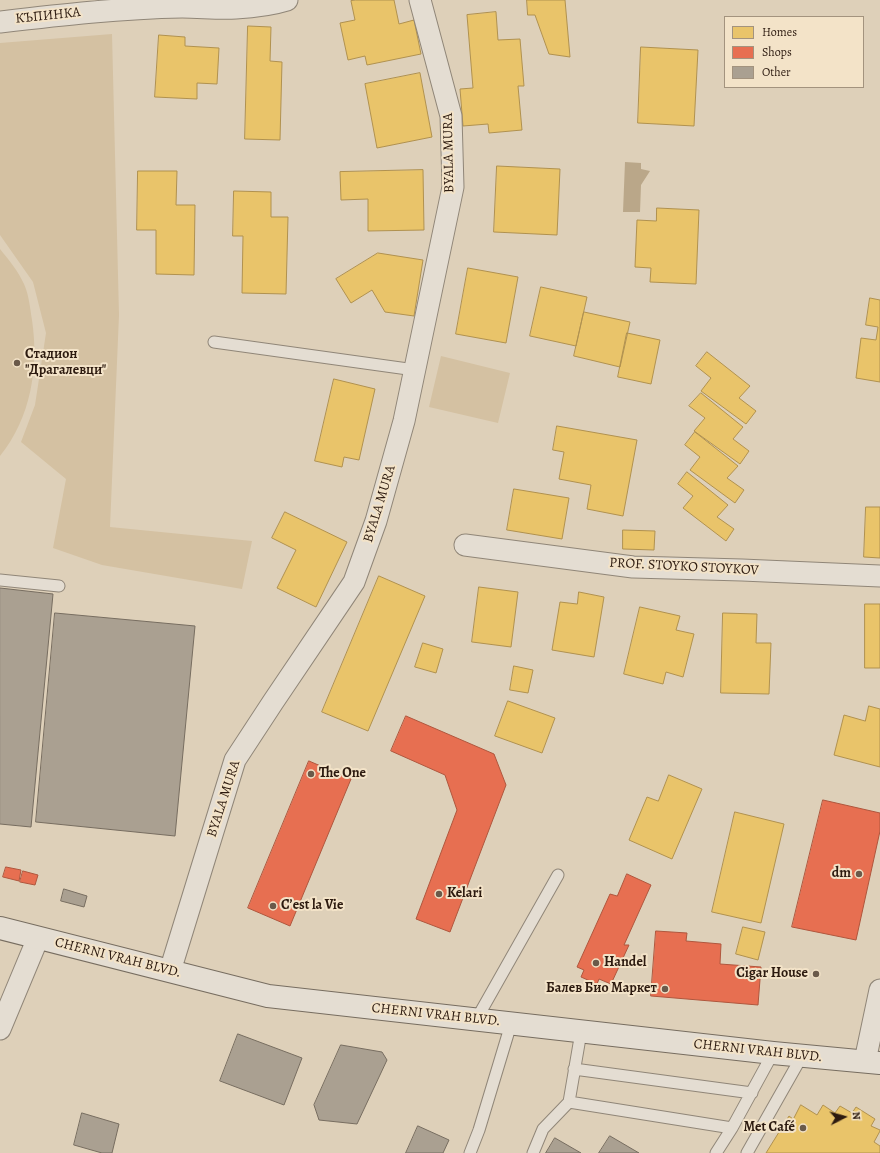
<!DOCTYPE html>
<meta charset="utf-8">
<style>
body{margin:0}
#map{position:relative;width:880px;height:1153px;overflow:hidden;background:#ded0b9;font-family:Alegreya,serif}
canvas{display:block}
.legend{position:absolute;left:724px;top:16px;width:140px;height:72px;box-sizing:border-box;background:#f3e3c8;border:1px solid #a3937e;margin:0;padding:5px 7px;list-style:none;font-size:12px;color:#2c1a0f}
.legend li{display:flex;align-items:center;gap:8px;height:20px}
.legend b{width:20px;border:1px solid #a3937e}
.north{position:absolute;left:824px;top:1097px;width:40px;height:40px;-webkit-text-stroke:3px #f3e3c8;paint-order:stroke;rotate:84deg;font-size:11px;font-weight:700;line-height:16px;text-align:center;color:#2c1a0f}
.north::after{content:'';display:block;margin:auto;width:14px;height:18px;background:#2c1a0f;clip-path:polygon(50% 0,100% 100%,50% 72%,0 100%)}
</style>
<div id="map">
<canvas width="880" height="1153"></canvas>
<ul class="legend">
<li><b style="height:11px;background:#e9c46a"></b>Homes</li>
<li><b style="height:11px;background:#e76f51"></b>Shops</li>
<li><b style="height:11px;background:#aaa091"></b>Other</li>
</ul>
<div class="north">N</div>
</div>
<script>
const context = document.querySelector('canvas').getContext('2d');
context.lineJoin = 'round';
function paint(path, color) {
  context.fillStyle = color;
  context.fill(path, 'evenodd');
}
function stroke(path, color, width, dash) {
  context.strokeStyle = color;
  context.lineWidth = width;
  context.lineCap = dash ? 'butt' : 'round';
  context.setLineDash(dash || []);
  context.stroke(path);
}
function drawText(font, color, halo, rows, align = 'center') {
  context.font = font + ' Alegreya,serif';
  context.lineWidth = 4;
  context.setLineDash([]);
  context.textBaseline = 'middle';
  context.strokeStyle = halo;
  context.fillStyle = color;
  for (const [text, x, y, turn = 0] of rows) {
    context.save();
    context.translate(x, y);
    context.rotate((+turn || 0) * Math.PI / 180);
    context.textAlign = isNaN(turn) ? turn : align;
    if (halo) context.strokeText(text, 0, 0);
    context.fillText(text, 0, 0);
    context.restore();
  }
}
paint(new Path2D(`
 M112 34 119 315 110 527 252 541 242 589 102 565 53 548 66 479 21 442 35 405 46 333 33 282 0 235V43Z
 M0 249C9 260 18 271 24 284 29 295 30 308 32 320 39 367 31 418 0 456Z
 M441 356 510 373 498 423 429 407Z`), '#d4c1a2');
paint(new Path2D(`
 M625 162 641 163V169L650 171 641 185 640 212H623Z`), '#baa789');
const homes = new Path2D(`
 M356 0H394L399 24 414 20 421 54 367 65 365 56 348 60 340 23 355 20 351 1Z
 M527 0H565L570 57 549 54 535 15H528Z
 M496 12 498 40 520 39 524 86H518L522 130 489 133 488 124 463 126 460 89 473 88 467 15Z
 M248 26 271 27 270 61 282 62 280 140 245 139Z
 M159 35 185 37V46L219 48 217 84 197 83V99L155 97Z
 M641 47 698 50 694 126 638 123Z
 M420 73 432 137 377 148 365 84Z
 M497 166 560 169 557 235 494 232Z
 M423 170 424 230 368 231V199L341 200 340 172Z
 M138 171H177L176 205H195L194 275 156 274V230H137Z
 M234 191 271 192V217H288L286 294 242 293 243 236H233Z
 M657 208 699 210 696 284 650 282 651 268 635 267 637 220 656 221Z
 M378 253 423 260 414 316 385 312 372 290 351 303 336 279Z
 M468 268 518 277 506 343 456 334Z
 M541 287 587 297 576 346 530 336Z
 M870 298 880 300V382L856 378 861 338 876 340 878 327 866 325Z
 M584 312 630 322 620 367 574 356Z
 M627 333 660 340 651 384 618 377Z
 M707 352 750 386 739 398 756 411 746 424 701 391 711 378 696 366Z
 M334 379 375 389 359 460 344 457 342 467 315 461Z
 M701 393 743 427 733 439 749 451 740 464 694 431 705 418 689 406Z
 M557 426 637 440 623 516 587 509 591 485 559 479 564 452 553 450Z
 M695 432 738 466 727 478 744 490 735 503 690 470 700 457 685 445Z
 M687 472 728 505 717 517 734 529 726 541 683 508 693 496 678 484Z
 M514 489 569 498 562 539 507 530Z
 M866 507H880V558L864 557Z
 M285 512 347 542 316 607 277 588 296 550 272 538Z
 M623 530 655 531 654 550 623 549Z
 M379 576 425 596 368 731 322 712Z
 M479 587 518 592 511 647 472 642Z
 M579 592 604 597 594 657 552 650 560 602 577 604Z
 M865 604H880V668H865Z
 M640 607 680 616 676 630 694 634 683 677 666 672 663 684 624 674Z
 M723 613 757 614 756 643H771L769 694 721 693Z
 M423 643 443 649 436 673 415 667Z
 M514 666 533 670 528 693 510 690Z
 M508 701 555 718 542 753 495 736Z
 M869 706 880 709V767L834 755 844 715 865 721Z
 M669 775 702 789 672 859 629 840 647 797 658 801Z
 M735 812 784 824 761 923 712 912Z
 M743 927 765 932 758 960 736 954Z
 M801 1105 817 1115 823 1105 835 1113 840 1106 852 1113 856 1107 875 1119 871 1126 880 1130V1131L874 1142 880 1146V1153H766L789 1116 793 1119Z`);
paint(homes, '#e9c46a');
stroke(homes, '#b0914f', 1);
const shops = new Path2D(`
 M406 716 494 754 506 785 450 932 416 919 457 810 445 775 391 751Z
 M309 761 351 779 290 926 248 908Z
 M823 800 880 813V831L856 940 792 927Z
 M6 867 21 870 19 881 3 877Z
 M23 871 38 875 35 885 20 882Z
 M627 874 651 885 624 945H629L611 984 599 979 597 984 581 977 584 970 577 967 610 894 617 896Z
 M656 931 687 933 686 941 721 944 720 964 761 967 758 1005 651 996Z`);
paint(shops, '#e76f51');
stroke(shops, '#af563d', 1);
const building = new Path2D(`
 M0 588 53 594 31 827 0 824Z
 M55 613 195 626 175 836 36 822Z
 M64 889 87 896 84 907 61 901Z
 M238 1034 302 1058 284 1105 220 1081Z
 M341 1045 382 1052 387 1060 357 1124 319 1120 314 1105Z
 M82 1113 119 1124 112 1153H102L74 1145Z
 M418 1126 449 1140 443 1153H406Z
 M610 1136 639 1153H599Z
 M555 1138 581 1153H546Z`);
paint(building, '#aaa091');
stroke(building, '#776d60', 1);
const lane = new Path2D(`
 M214 342 415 370
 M0 580 59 586
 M476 1020 558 875
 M581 1032 569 1102 732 1128 773 1053
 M574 1069 752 1093
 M470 1153 479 1130 511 1024
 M533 1153 543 1129 569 1102
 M716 1153 732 1128
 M747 1153 802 1056`);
const street = new Path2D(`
 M0 22C60 15 121 8 182 7 200 7 218 9 236 8 254 7 271 5 287 0
 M465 545 633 567 742 570 880 576
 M170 971 235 760 273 702 354 582 376 521 404 421 453 187 451 116 420 0
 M0 1029 38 938
 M865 1061 880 990`);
const secondary = new Path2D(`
 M0 928 268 996 773 1053 880 1063`);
stroke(lane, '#908678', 13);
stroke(street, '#908678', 23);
stroke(secondary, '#776d60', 24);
stroke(lane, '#e4ddd2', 11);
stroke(street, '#e4ddd2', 21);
stroke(secondary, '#e4ddd2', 22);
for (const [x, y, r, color] of [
 [17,363,4,"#6a5a4a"],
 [311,774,4,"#6a5a4a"],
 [859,874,4,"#6a5a4a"],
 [439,894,4,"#6a5a4a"],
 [273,906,4,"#6a5a4a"],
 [596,963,4,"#6a5a4a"],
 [816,974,4,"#6a5a4a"],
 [665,989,4,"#6a5a4a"],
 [803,1128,4,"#6a5a4a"]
]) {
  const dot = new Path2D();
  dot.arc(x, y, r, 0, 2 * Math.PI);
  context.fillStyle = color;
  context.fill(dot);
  stroke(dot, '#f3e3c8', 1.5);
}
drawText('14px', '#2c1a0f', '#f3e3c8', [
 ["КЪПИНКА",48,16,-6],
 ["BYALA MURA",449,153,-91],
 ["BYALA MURA",380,504,-73],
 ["PROF. STOYKO STOYKOV",684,567,3],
 ["BYALA MURA",224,799,-72],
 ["CHERNI VRAH BLVD.",118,958,14],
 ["CHERNI VRAH BLVD.",436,1015,6],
 ["CHERNI VRAH BLVD.",758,1051,6]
]);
drawText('bold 14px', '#2c1a0f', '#f3e3c8', [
 ["Стадион",25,355],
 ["\"Драгалевци\"",25,371],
 ["The One",319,774],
 ["dm",851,874,"right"],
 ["Kelari",447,894],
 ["C’est la Vie",281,906],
 ["Handel",604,963],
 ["Cigar House",808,974,"right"],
 ["Балев Био Маркет",657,989,"right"],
 ["Met Café",795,1128,"right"]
], 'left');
</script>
